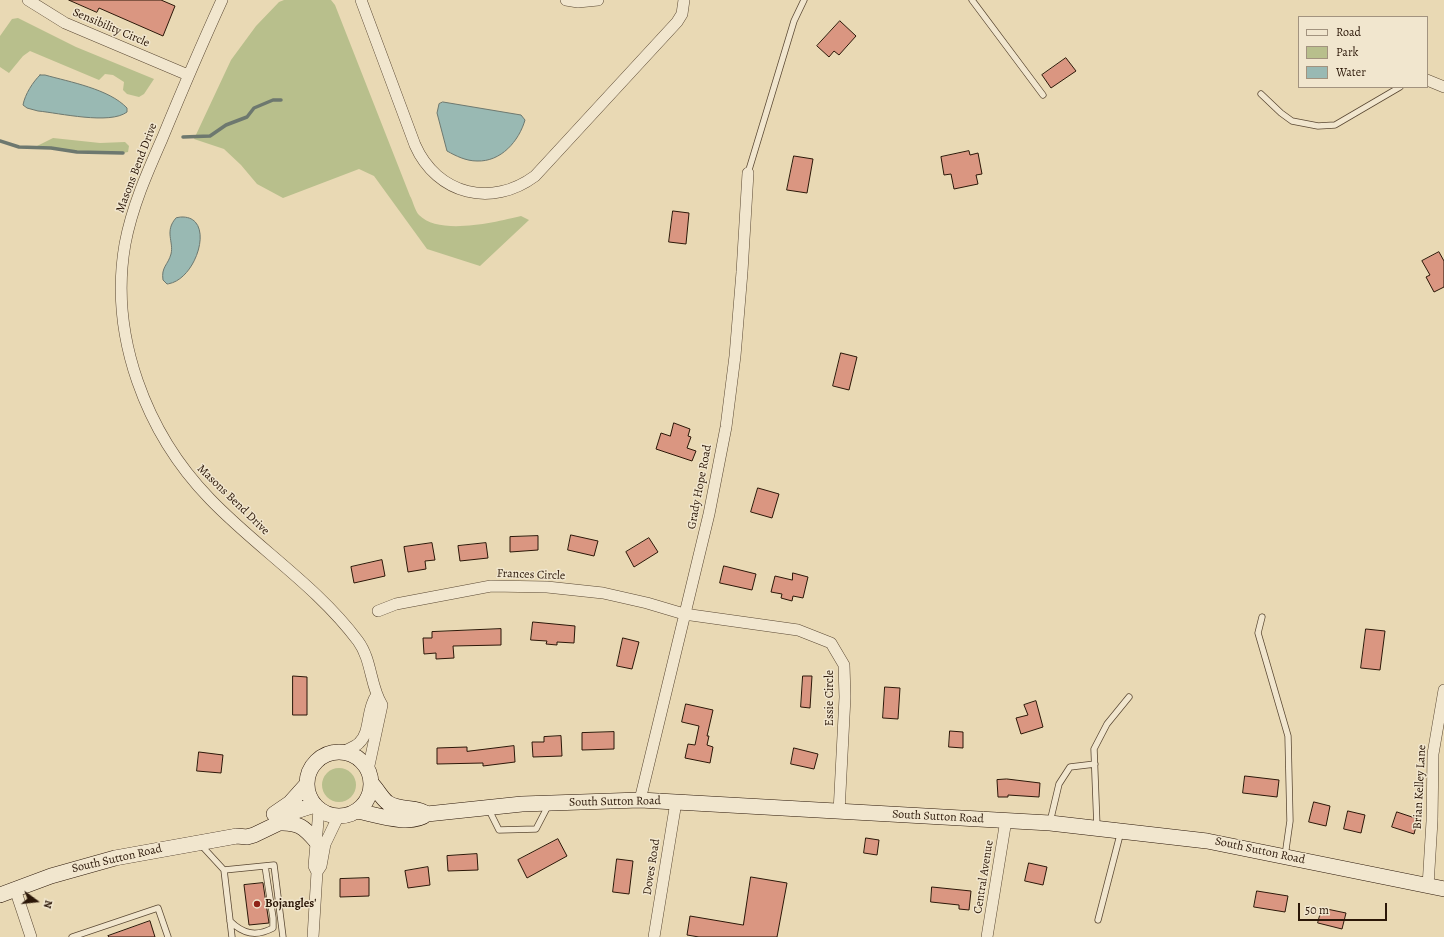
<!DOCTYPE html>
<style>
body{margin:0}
#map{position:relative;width:1444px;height:937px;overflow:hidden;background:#e9d9b4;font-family:Alegreya,serif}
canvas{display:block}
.legend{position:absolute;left:1298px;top:16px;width:130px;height:72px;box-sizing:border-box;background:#f1e6ce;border:1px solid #a2937f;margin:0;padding:5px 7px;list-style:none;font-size:12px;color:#2b1708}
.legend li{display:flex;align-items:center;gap:8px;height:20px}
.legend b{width:20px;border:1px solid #a2937f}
.north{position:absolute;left:16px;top:881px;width:40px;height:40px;-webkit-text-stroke:3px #f1e6ce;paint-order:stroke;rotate:105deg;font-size:11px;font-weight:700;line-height:16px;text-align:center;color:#2b1708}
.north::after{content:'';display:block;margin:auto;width:14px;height:18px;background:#2b1708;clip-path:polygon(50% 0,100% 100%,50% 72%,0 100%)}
.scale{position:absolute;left:1298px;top:903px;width:89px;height:18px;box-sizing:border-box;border:2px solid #2b1708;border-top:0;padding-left:5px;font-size:12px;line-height:14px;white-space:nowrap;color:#2b1708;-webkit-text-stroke:3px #f1e6ce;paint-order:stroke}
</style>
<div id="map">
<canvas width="1444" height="937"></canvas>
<ul class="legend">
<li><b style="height:5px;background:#f1e6ce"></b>Road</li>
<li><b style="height:11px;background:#b8bf8c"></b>Park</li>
<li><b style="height:11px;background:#99b9b3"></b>Water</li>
</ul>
<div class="north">N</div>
<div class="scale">50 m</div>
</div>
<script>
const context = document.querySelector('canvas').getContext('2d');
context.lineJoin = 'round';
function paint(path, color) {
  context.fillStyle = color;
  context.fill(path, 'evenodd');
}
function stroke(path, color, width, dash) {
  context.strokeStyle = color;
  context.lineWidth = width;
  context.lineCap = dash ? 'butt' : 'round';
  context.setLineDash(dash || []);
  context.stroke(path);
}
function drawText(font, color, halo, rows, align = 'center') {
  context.font = font + ' Alegreya,serif';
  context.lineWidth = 3;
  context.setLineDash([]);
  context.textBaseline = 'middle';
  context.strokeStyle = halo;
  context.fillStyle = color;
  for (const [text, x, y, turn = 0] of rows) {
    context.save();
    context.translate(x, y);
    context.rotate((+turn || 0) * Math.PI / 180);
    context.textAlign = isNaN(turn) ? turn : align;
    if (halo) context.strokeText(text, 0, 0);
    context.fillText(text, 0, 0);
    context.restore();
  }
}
paint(new Path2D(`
 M284 0H331L335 5 410 196C413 201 415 211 419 215 439 236 496 222 521 216L529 220 480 266 427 249 374 176 359 169 283 198 257 184 241 165 224 149 194 139 231 60 256 26 279 2Z
 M18 18 76 47 154 79 144 94 139 97 127 94 123 90 124 82 113 75 105 74 99 80 30 51 23 56 9 73 0 67V36L12 19Z
 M53 138 100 143 125 142 129 146 128 152 123 153 77 152 51 148 35 147Z
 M322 785a17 17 0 1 1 34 0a17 17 0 1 1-34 0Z`), '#b8bf8c');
const water = new Path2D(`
 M40 75H45C70 82 109 89 127 108V112C110 125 59 113 38 111L27 108 23 105C25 94 33 82 40 75Z
 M443 102 521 115 525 120C519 141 501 162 477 161 466 161 456 156 447 151L437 113 439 104Z
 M181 217C217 215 197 281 167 284L163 280C161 267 168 265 171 254 174 242 164 231 176 218Z`);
paint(water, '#99b9b3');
stroke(water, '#6d786f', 1);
stroke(new Path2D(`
 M183 137 210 136 226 125 247 117 254 108 273 100H281
 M0 141 19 147 51 148 77 152 123 153`), '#6d786f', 3.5);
const building = new Path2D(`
 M69 0H161L175 6 163 36 99 8 97 12Z
 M840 21 856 36 839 55 834 51 829 57 817 46Z
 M1066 58 1076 71 1051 88 1042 75Z
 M969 151 970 155 978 153 982 174 976 175 978 184 954 189 951 174 944 175 941 157Z
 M794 156 813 159 807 193 787 190Z
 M673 211 689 213 686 244 669 242Z
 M1439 252 1444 261V287L1434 292 1426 277 1430 275 1422 261Z
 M841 353 857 357 849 390 833 386Z
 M674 423 690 429 688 436 691 437 687 448 696 451 692 461 656 449 661 433 670 436Z
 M758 488 779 494 772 518 751 512Z
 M571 535 598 541 594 556 568 550Z
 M538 536V550L510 552V537Z
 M649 538 658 552 634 567 626 552Z
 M432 543 435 560 425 561 426 569 408 572 404 547Z
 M486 543 488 558 460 561 458 546Z
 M382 560 385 576 354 583 351 567Z
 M724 566 756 574 752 590 720 583Z
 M793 573 808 577 803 598 793 596 792 601 781 598 782 594 771 592 775 576 792 580Z
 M533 622 575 626 574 643 557 642V645L546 644 547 641 531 640Z
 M501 629V645L453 646 454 658 436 659V653L424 654 423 638H432V632Z
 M1366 629 1385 631 1380 670 1361 668Z
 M623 638 639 642 632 669 617 666Z
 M293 676 307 677V715H293Z
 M803 676H812L810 708 801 707Z
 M885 687 900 688 898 719 883 718Z
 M1036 701 1043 727 1021 734 1016 718 1028 715 1024 705Z
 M686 704 713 710 707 736H709L707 745 713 747 710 763 685 758 688 744 695 745 699 726 682 722Z
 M950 731 963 732V748L949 747Z
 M614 732V749L582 750V733Z
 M561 736 562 756 533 757 532 742H544V737Z
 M514 746 515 762 483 766V763L437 764V748L467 747V751Z
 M794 748 818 754 814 769 791 764Z
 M199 752 223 755 221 773 197 771Z
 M1245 776 1279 780 1277 797 1243 793Z
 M1007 779 1040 783 1039 797 1008 795V797H998L997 780Z
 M1314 802 1330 806 1326 826 1309 822Z
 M1348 811 1365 815 1361 833 1344 829Z
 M1397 812 1418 819 1414 834 1392 827Z
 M866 838 879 840 877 855 864 853Z
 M558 839 567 856 527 878 518 860Z
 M477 854 478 870 448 871 447 856Z
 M617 859 633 861 629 894 613 892Z
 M1029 863 1047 867 1043 885 1025 881Z
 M428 867 430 885 408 888 405 871Z
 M751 877 787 883 777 937H699L687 935 690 916 743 925Z
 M369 878V896L340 897V879Z
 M263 883 269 923 249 925 244 885Z
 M932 887 971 891 969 910 959 909V905L931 902Z
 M1257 891 1288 896 1285 912 1254 907Z
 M1322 908 1346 913 1342 929 1318 923Z
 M150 921 155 937H109L108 936Z`);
paint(building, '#da9681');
stroke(building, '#2b1708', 1);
const service = new Path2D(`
 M972 0 1043 95
 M1261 94 1281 113 1292 121 1318 126 1335 125 1400 87
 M748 173 794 21 804 0
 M1262 617 1258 633 1288 736 1290 821 1285 856
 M488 808 499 830 536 829 548 806
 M1050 822 1059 784 1070 767 1095 764
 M1097 827 1094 749 1107 724 1129 697
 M201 845 224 870 232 937
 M224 870 274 865 283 937
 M1098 920 1121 831
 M230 921C243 934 256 937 273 928V918L265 866
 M72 937 158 908 168 937`);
const minor = new Path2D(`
 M28 0 65 23 188 75
 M222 0C201 46 181 93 162 139 147 173 132 207 125 244 109 336 146 433 210 499 257 548 317 586 358 641 372 660 370 686 382 705L368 770
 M361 0 415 145C437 195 492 208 535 176L677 22 682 14 684 0
 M566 0 578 2 598 0
 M1427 80 1444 87
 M378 611 396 604 491 586 547 587 603 593 647 603 684 614 798 630 831 643 844 665 845 697 839 812
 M343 752C348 749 355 747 359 743 371 732 366 710 376 696
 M640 800 709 514 726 427 735 356 742 272 748 173
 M317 872 321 866 325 844 338 817
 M1428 886 1432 821 1433 754 1444 690
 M15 889 31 937
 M313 937 317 872 314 866 319 810
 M654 937 676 802
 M987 937 1006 820`);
const secondary = new Path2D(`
 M307 784a32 32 0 1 1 64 0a32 32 0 1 1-64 0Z
 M372 784C377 789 382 799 388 803 401 811 416 806 427 814
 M357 811C377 815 411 827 427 814L522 804 640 800 1050 823 1207 841 1444 889
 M274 814 290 803 307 784
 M279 823C298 822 304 827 316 841
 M0 895 51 876 115 858 237 836 247 837 254 835 279 823 293 812 315 805`);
stroke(service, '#5a4833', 7);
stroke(minor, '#5a4833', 12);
stroke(secondary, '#2b1708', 16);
stroke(service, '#f1e6ce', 5.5);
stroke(minor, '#f1e6ce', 11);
stroke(secondary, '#f1e6ce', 15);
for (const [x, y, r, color] of [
 [257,904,4,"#8f2418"]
]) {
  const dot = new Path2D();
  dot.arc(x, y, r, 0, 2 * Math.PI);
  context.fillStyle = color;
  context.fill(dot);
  stroke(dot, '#f1e6ce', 1.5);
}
drawText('12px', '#2b1708', '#f1e6ce', [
 ["Sensibility Circle",111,28,23],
 ["Masons Bend Drive",137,168,-69],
 ["Grady Hope Road",700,487,-79],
 ["Masons Bend Drive",233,500,44],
 ["Frances Circle",531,575,2],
 ["Essie Circle",830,698,-90],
 ["Brian Kelley Lane",1420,787,-87],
 ["South Sutton Road",615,802,-1],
 ["South Sutton Road",938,817,3],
 ["South Sutton Road",1260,851,12],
 ["South Sutton Road",117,859,-13],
 ["Doves Road",652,867,-81],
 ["Central Avenue",984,877,-81]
]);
drawText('bold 12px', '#2b1708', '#f1e6ce', [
 ["Bojangles'",265,904]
], 'left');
</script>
